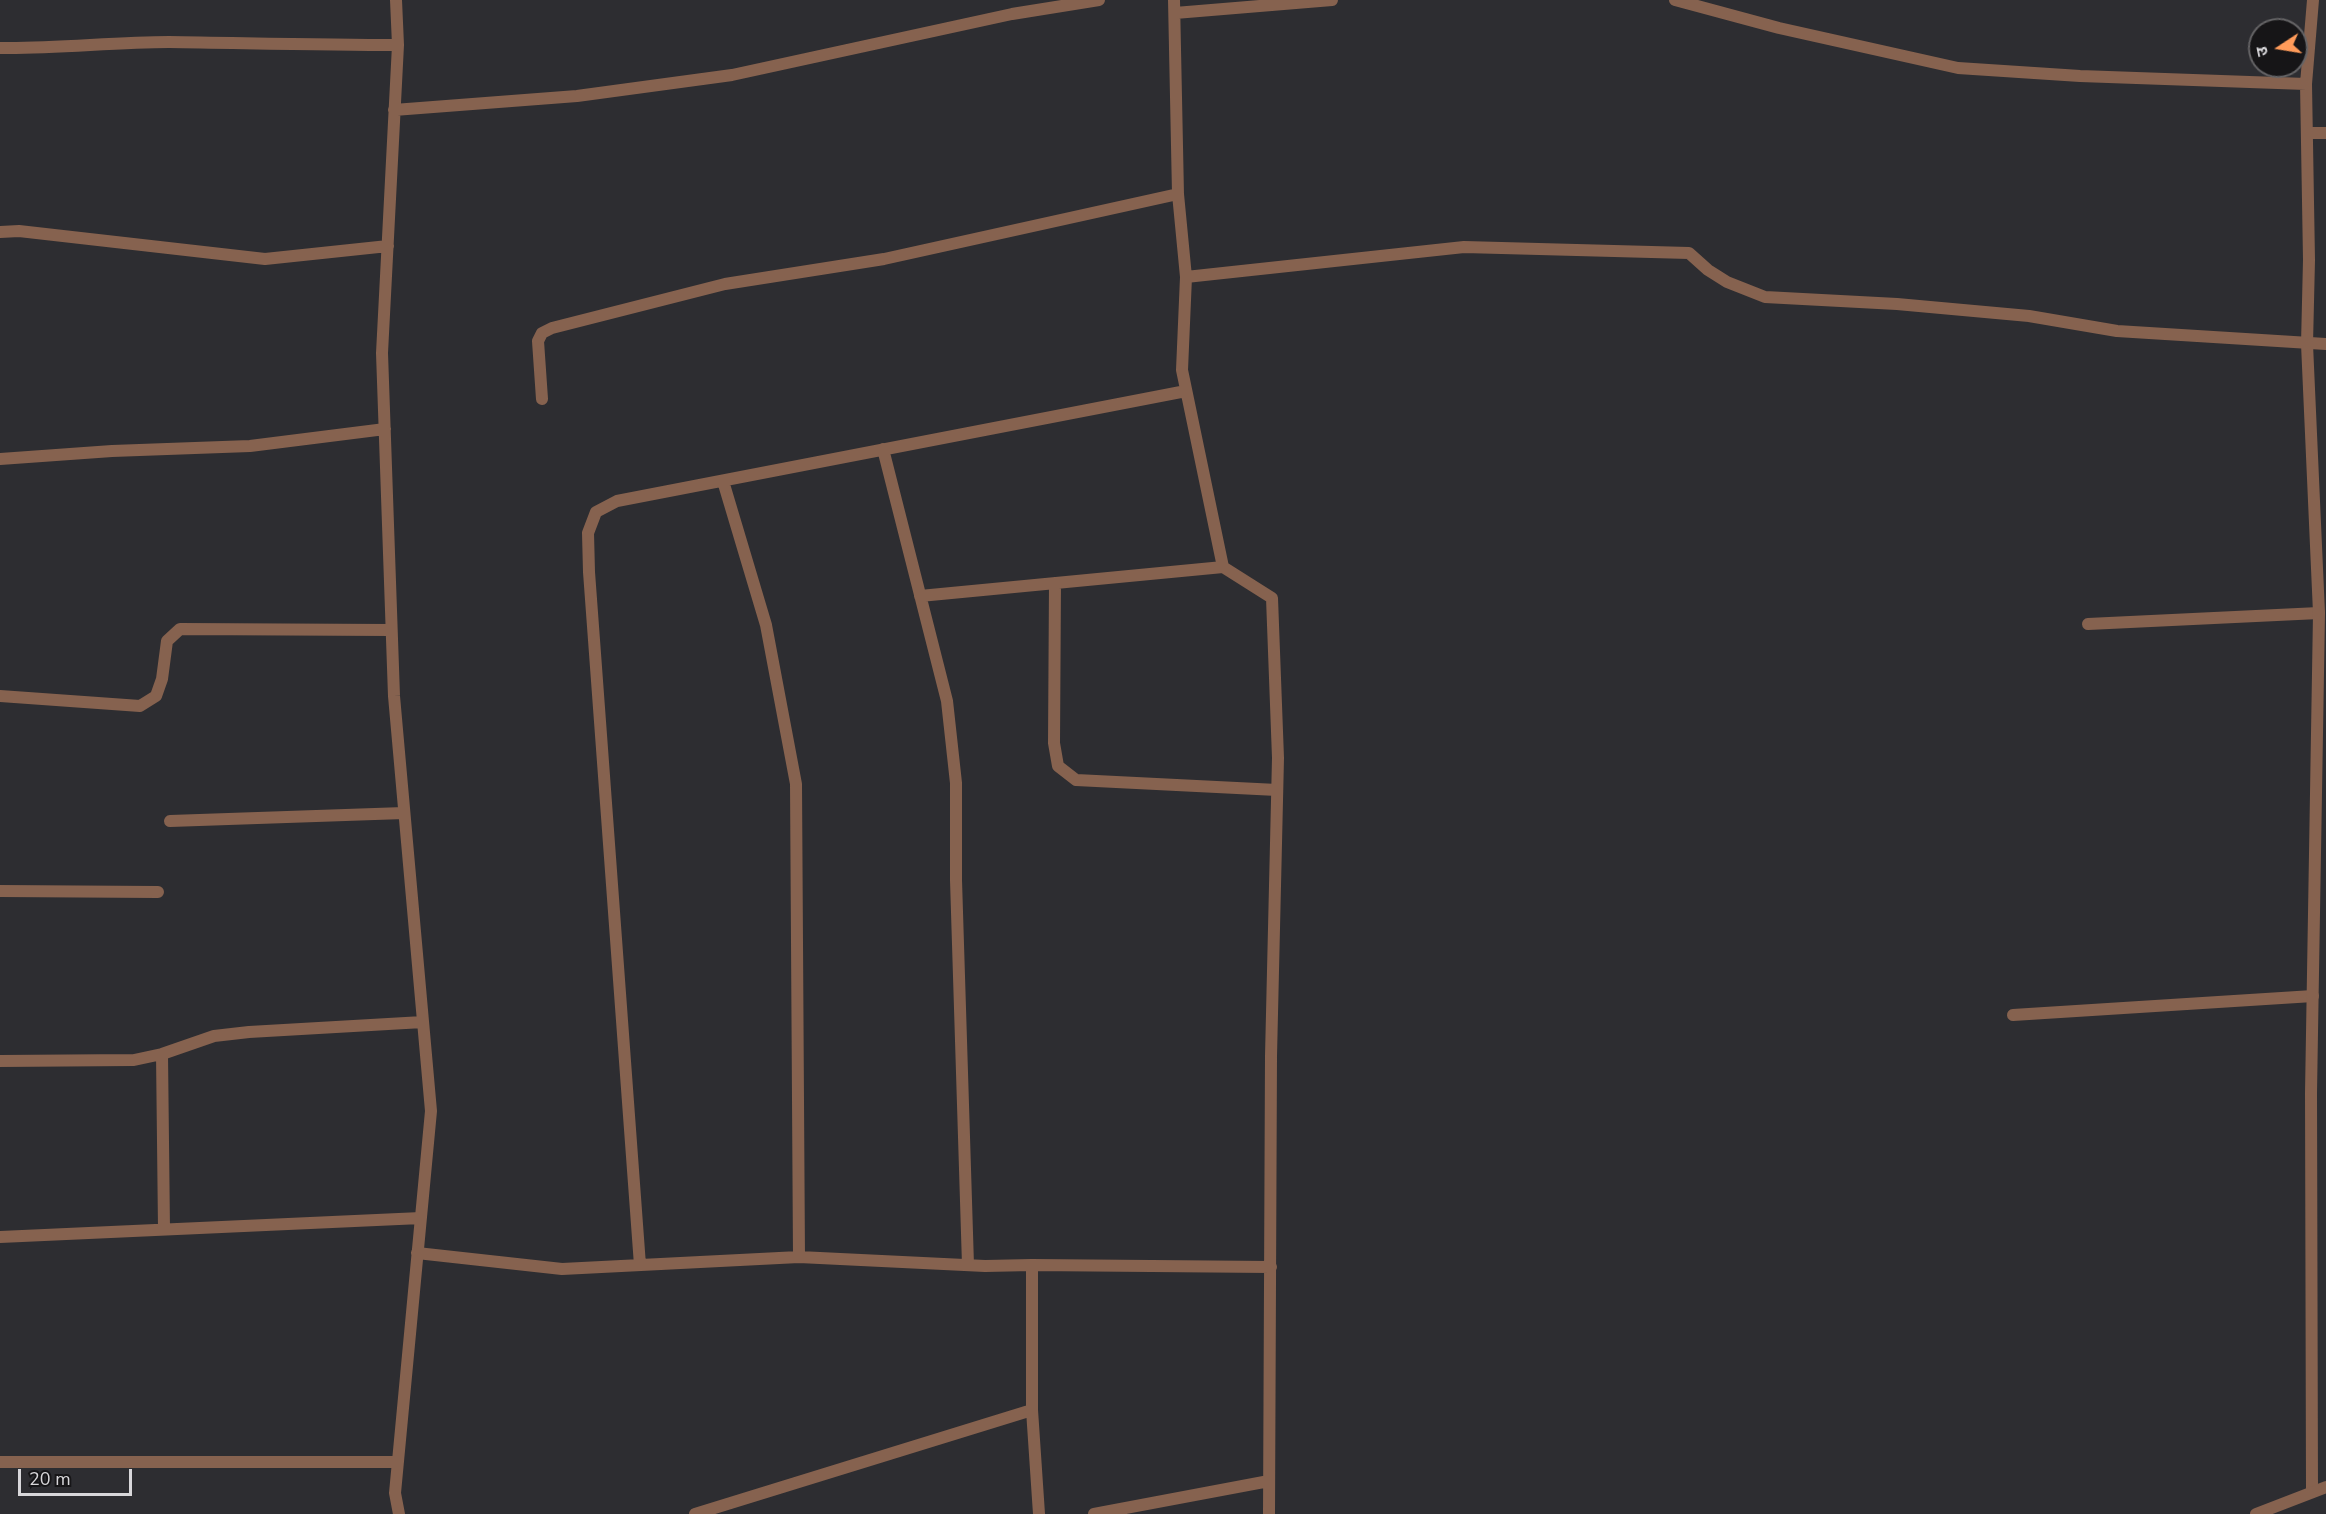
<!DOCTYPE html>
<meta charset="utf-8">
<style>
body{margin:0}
#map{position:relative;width:2326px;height:1514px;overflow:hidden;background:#2d2d31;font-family:"Nunito Sans","Noto Sans Devanagari",sans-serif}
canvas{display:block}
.north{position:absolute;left:2248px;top:18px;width:60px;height:60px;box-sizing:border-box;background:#161517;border:2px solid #646365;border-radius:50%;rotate:258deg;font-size:16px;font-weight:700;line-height:24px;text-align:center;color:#d8d7da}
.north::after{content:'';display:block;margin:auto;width:21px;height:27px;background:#ff9b5a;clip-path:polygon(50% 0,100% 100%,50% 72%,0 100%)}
.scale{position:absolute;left:18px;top:1469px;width:114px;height:27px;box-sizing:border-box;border:3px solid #d8d7da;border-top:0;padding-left:8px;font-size:18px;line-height:21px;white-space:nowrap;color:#d8d7da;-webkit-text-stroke:4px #161517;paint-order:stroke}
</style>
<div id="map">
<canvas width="2326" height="1514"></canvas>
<div class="north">उ</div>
<div class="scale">20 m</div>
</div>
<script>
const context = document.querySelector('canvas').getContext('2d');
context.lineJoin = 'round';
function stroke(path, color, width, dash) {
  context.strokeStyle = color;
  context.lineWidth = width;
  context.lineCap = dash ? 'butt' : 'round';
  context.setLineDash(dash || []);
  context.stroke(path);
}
stroke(new Path2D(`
 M2088 624 2319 613
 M2013 1015 2313 996`), '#86624f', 12);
stroke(new Path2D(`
 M396 0 398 45 382 353 394 696 431 1111 395 1493 399 1514
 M1174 0 1178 194 1186 277 1182 370 1223 567 1272 598 1278 758 1271 1056 1269 1514
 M1675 0 1779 28 1958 68 2080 76 2306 84
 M1175 13 1332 0
 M0 48C56 49 113 42 169 42 245 43 321 45 398 45
 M394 110 577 96 732 75 1012 14 1099 0
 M2307 133H2326
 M0 232 19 231 265 259 388 246
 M1186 277 1464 247 1689 253 1708 270 1727 282 1765 297 1897 304 2029 316 2117 331 2326 344
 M542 399 538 341 542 333 552 328 725 284 884 259 1178 194
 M883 449 947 701 956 783V880L968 1265
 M0 459 112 451 250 446 385 429
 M723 481 766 625 796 784 799 1257
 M1055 583 1054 743 1058 766 1076 780 1277 790
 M920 596 1223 567
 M0 696 140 706 156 696 162 679 167 641 180 629 391 630
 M170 821 404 813
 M0 891 158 892
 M162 1054 164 1229
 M0 1061 134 1060 162 1054 214 1036 249 1032 423 1022
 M0 1237 421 1218
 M417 1253 562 1269 799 1257 985 1266 1032 1265V1410L1039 1514
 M640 1265 589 572 588 533 596 512 617 501 1186 391
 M1032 1265 1271 1267
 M0 1462H398
 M2312 1492 2311 1093 2319 613 2307 344 2309 260 2306 84 2313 0
 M695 1514 1032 1410
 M1094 1514 1269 1481`), '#86624f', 12);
stroke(new Path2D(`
 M2256 1514 2326 1487`), '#86624f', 12);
</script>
